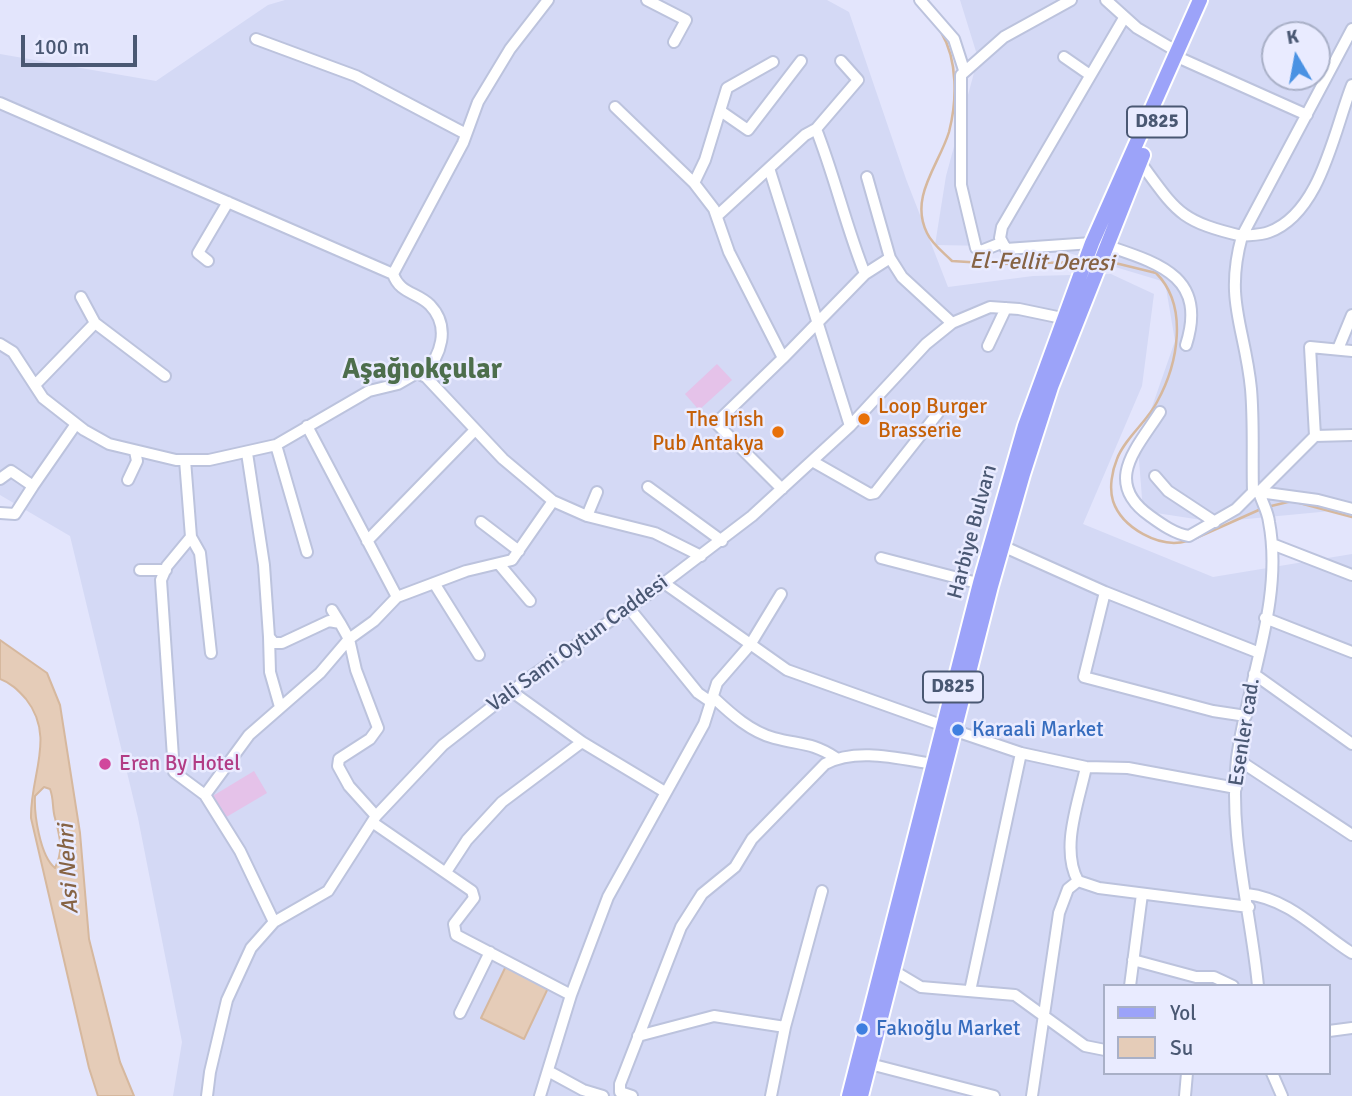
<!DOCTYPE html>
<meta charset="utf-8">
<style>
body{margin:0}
#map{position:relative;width:1352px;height:1096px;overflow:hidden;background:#e3e5fc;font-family:Signika,sans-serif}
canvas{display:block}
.legend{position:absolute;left:1103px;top:984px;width:228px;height:91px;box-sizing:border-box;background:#e9ebff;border:2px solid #a9b0c7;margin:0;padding:9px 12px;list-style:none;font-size:21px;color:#4a5873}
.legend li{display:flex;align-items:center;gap:14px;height:35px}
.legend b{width:35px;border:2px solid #a9b0c7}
.north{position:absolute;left:1261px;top:21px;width:70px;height:70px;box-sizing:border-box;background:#e9ebff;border:2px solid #a9b0c7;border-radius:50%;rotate:350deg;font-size:19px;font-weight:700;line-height:28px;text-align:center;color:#4a5873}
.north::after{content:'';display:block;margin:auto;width:24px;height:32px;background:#4a92e3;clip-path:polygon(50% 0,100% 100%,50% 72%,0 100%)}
.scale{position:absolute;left:21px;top:35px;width:116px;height:32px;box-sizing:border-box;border:4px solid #4a5873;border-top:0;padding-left:9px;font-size:21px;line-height:24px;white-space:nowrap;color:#4a5873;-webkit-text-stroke:5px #e9ebff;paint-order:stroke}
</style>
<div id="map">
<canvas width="1352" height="1096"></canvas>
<ul class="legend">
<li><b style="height:9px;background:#9ca3f9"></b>Yol</li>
<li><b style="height:19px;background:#e5ccb8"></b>Su</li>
</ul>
<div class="north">K</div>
<div class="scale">100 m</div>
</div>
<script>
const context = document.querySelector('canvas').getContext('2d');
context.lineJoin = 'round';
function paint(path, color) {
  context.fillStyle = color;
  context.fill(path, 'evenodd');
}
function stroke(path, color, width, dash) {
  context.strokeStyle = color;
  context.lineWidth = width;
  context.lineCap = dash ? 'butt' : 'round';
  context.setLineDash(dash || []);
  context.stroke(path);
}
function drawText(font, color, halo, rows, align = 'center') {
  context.font = font + ' Signika,sans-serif';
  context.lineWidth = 5;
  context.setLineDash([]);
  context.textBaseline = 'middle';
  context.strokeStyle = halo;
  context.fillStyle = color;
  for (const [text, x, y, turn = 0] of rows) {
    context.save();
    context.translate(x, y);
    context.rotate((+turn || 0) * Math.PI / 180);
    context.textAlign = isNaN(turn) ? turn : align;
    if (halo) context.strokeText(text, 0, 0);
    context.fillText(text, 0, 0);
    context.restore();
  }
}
paint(new Path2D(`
 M285 0H827L849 12 906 179 948 287 1033 276 1111 274 1154 294 1142 386 1083 524 1213 577 1352 554V1096H173L182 1042 138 818 70 536 0 495V54L156 81 268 5ZM1105 986H1329V1073H1105Z
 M960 0H1352V509L1215 522 1143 511 1138 447 1175 341 1165 282 1049 247 935 245 946 176 978 58ZM1275 35H1317V77H1275Z`), '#d4d9f5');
paint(new Path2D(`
 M717 364 732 380 699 410 685 394Z
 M254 771 267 793 223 819 211 797Z`), '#e5c2e9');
const water = new Path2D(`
 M0 640 47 673 60 705 80 833 89 939 120 1062 134 1096H98L89 1068 31 818C30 775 56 737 26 699 18 690 11 683 0 679ZM44 787 50 789C54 799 52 808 55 818 60 838 64 849 55 868 40 856 34 814 35 796Z
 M506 966 549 986 524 1039 481 1018Z`);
paint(water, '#e5ccb8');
stroke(water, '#d6b89e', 2);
stroke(new Path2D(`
 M941 32C958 60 957 101 949 132 939 165 909 197 927 233 932 244 943 252 952 261L1000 264 1080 262
 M1107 261 1156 273C1189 306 1178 364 1157 402 1147 422 1125 438 1117 459 1112 471 1109 488 1113 501 1122 528 1160 549 1187 541
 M1267 507 1292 501 1352 517
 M1196 538 1261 509`), '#d6b89e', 2.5);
const minor = new Path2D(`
 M647 0 686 20 674 42
 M920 0 954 39 964 70
 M1106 0 1137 28 1178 52
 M256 39 356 76 466 134
 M1064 57 1090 75
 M1184 60 1307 115
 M773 62 727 88 705 160 694 183 714 209 729 252 783 358 716 423 782 489
 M0 103 393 274
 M615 107 694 183
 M722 112 748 130 801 61
 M816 129 858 80 841 61
 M1140 162C1177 212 1179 221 1242 236 1224 301 1245 327 1251 389 1254 424 1252 457 1253 492H1259C1262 502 1268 512 1269 522 1284 600 1247 682 1237 758 1228 833 1251 912 1258 986
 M769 168 850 426
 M867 177 890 258
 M717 216 805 135 816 129C835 177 846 227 865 274
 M1242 236 1352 29
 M1242 236C1251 235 1261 235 1269 232 1321 213 1334 130 1352 85
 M1001 243 981 251 976 248 961 185V75L1004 37 1071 0
 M1092 243 1006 249 1000 238 1002 227 1124 18
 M1105 245C1158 263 1208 276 1186 345
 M208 261 198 253 228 202
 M95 323 165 376
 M0 344 13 352 43 398 84 430 109 444 176 460H209L276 445 369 391 398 384 417 373 426 377 503 459 553 501 587 516 655 533 701 556
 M988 346 1006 308
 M1338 349 1352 315
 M783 358 865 274 890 258 902 277 952 323
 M423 375C441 356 451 327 430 305 417 292 400 294 393 274L463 143 478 102 510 49 548 0
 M35 385 95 323 81 297
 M1160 412C1137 448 1102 482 1150 516 1161 524 1175 534 1189 536L1236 509 1253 492
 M307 426 397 597
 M1352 435 1315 436 1259 492 1318 500 1352 509
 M1315 436 1310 347 1352 351
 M276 445 307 552
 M185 460 191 537 167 566 161 580 174 772 205 795 240 851 274 922
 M812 461 870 494 875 493 938 413
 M1155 476 1168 491 1215 522
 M0 479 11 471 33 486 15 514 0 513
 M128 480 137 461 135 451
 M33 486 76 424
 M648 487 722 541
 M587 516 597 492
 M481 522 519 551
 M191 537 200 553 211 653
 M367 541 475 430
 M998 544 1105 592 1257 652
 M1272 544 1352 575
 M881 558 985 585
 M499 564 530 601
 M140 570H166
 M434 583 479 655
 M664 583 787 670 944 726
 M1105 592 1084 677 1213 711 1246 716
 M629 608 698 693 711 702
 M332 610 340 623
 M1265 618 1352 652
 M269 637 270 672 280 707
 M1254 674 1352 744
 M511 691 582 742 665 792
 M714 698C731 714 751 732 774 738 800 745 812 742 836 758
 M956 731 1021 753 1086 767 1128 768 1236 788
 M1237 759 1352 835
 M1086 767C1079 801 1060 848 1078 881L1099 888 1249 907
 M205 795 249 735 320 673 349 639 340 623 329 621 282 643H274L269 637 264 565 247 453
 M376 816 349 786 338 766 339 759 370 739 378 728 356 670 349 639 374 621 397 597 466 571 512 560 553 501
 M372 822 472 891 474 898 454 924 456 935 571 995
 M446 872 467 840 502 802 582 742
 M1247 894C1290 899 1317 931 1352 953
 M1133 960 1196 977H1214L1233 986
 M894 971 921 987 1015 995 1085 1046 1105 1050
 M1130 986 1142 894
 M970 991 1021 753
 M460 1013 490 952
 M1329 1031 1352 1028
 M638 1036 714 1016 785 1027
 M870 1064 994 1096
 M548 1071 583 1090 603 1096
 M1272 1073 1282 1096
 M207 1096 210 1072 227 1000 251 948 274 922 328 891 376 816 443 745 529 678 664 583 752 516 850 426 926 344 952 323 990 307 1019 309 1062 318
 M540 1096 571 995 608 897 704 724 717 683 750 645 781 594
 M632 1096 620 1092V1084L681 927 702 894 735 867 752 839 825 764C857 747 900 759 934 764
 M771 1096 785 1027 822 891
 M1032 1096 1059 913 1068 889 1078 881
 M1185 1096 1187 1073`);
const major = new Path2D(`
 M849 1096 980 583 1025 426 1092 243 1200 0
 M861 1096 991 586 1023 474 1051 387 1143 155`);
stroke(minor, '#bcc3dd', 14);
stroke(major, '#fff', 18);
stroke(minor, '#fff', 10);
stroke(major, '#9ca3f9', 14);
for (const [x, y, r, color] of [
 [864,419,7,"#e8710a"],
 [778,432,7,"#e8710a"],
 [958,730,7,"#3f7fe0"],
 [105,764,7,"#d1479c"],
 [862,1029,7,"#3f7fe0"]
]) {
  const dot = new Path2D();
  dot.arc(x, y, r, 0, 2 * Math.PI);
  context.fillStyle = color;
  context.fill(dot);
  stroke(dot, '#e9ebff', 2.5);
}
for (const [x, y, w] of [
 [1157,122,60],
 [953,687,60]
]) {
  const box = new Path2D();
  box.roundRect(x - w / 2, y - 15.5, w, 31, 5);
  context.fillStyle = '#e9ebff';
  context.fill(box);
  stroke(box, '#4a5873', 2);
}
drawText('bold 19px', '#4a5873', null, [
 ["D825",1157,122],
 ["D825",953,687]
]);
drawText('21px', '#c56008', '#e9ebff', [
 ["Loop Burger",878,407],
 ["Brasserie",878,431],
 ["The Irish",764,420,"right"],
 ["Pub Antakya",764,444,"right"]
], 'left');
drawText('21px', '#4a5873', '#e9ebff', [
 ["Harbiye Bulvarı",973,532,-75],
 ["Vali Sami Oytun Caddesi",578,644,-36],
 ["Esenler cad.",1245,732,-81]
]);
drawText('21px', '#366cbe', '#e9ebff', [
 ["Karaali Market",972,730],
 ["Fakıoğlu Market",876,1029]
], 'left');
drawText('21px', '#b23c85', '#e9ebff', [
 ["Eren By Hotel",119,764]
], 'left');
drawText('italic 23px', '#866344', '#e9ebff', [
 ["El-Fellit Deresi",1042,263,1],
 ["Asi Nehri",69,869,-93]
]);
drawText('bold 28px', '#4d6e4c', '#e9ebff', [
 ["Aşağıokçular",422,371]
]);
</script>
